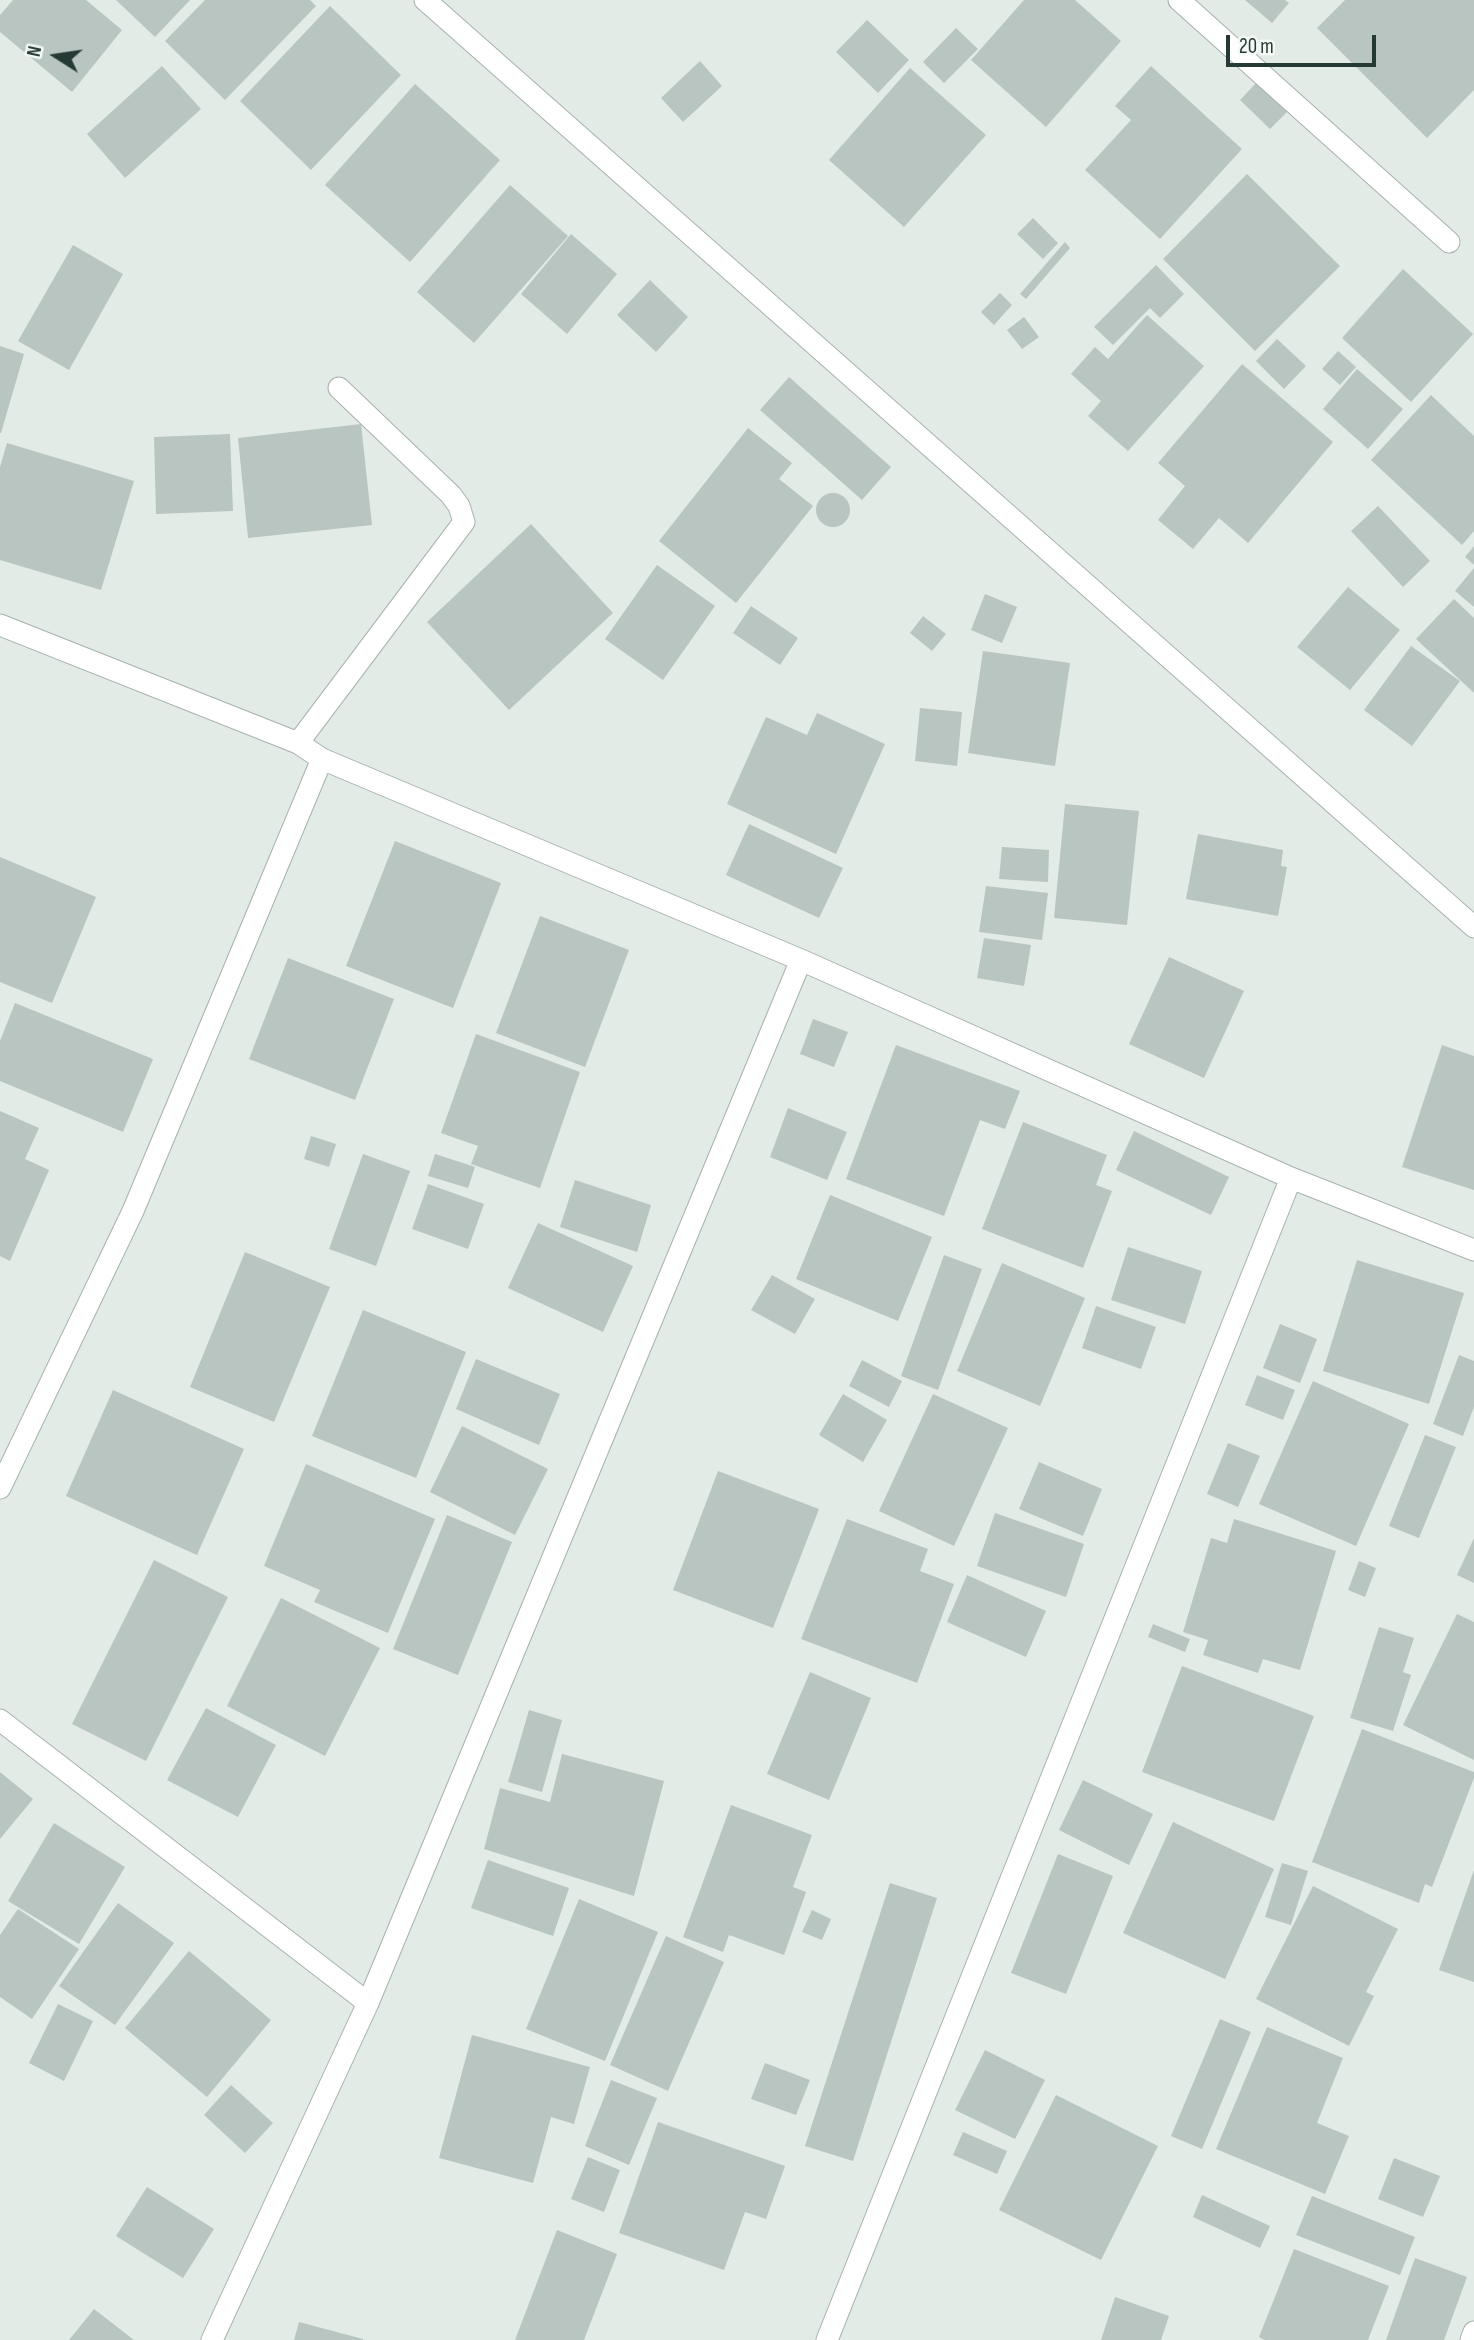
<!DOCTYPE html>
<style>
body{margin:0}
#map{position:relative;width:1474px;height:2340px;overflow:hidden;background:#e3ebe7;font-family:"Sofia Sans Condensed",sans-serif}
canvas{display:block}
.north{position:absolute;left:21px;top:21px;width:70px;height:70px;-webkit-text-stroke:5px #f3f8f5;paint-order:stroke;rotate:282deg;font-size:19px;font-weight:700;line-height:28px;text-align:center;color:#253a35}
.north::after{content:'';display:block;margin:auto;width:24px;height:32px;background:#253a35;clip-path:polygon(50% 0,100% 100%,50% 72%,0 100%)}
.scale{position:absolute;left:1226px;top:35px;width:150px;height:32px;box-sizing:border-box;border:4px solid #253a35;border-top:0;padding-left:9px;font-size:21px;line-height:24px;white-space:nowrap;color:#253a35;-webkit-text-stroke:5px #f3f8f5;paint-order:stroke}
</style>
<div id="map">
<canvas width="1474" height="2340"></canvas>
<div class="north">N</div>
<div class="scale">20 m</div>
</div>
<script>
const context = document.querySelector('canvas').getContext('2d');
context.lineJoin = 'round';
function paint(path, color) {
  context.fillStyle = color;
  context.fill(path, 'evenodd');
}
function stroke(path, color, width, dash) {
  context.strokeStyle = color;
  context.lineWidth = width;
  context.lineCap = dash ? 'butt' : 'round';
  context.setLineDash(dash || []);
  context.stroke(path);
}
paint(new Path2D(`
 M13 0H86L122 30 72 92 0 32V15Z
 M116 0H190L155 37Z
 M205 0H310L316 6 225 100 165 41Z
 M1024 0H1075L1121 41 1046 127 971 60Z
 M1245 0H1285L1289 3 1272 23Z
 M1345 0H1474V90L1427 138 1317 28Z
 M330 6 401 75 311 170 240 101Z
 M867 20 909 60 878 93 836 52Z
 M956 28 978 49 944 83 923 62Z
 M700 61 722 86 683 122 661 98Z
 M162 66 201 109 125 178 87 134Z
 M1151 66 1242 149 1160 239 1085 170 1131 120 1115 106Z
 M910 68 986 135 904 227 829 160Z
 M1260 79 1290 109 1270 129 1240 100Z
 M415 84 500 160 410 262 325 185Z
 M1247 174 1340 266 1255 351 1163 259Z
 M510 185 568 236 474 343 417 292Z
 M1033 218 1058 243 1043 259 1017 234Z
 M571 234 617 274 567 334 521 294Z
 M1065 242 1070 248 1026 299 1020 294Z
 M73 245 123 274 69 370 18 341Z
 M1156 265 1184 294 1160 318 1150 308 1113 345 1094 327Z
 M1403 269 1473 334 1411 402 1342 338Z
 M650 280 688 317 656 352 617 315Z
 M1000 293 1012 305 994 325 981 312Z
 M1147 315 1204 366 1128 451 1088 416 1101 401 1071 374 1095 347 1108 359Z
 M1024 317 1039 337 1022 349 1007 330Z
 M1277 339 1306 366 1284 389 1256 361Z
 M0 346 24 354 1 433H0Z
 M1338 351 1356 367 1340 385 1322 369Z
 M1242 364 1333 442 1248 543 1219 518 1193 549 1158 520 1185 486 1158 463Z
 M1357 369 1403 409 1368 449 1323 409Z
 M789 377 891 467 862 500 760 410Z
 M1431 395 1474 436V531L1462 545 1371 460Z
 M361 424 372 525 248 538 238 438Z
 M748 428 792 463 779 479 813 506 736 603 659 541Z
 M230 434 233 511 156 514 154 437Z
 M7 443 134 481 101 590 0 560V467Z
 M816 510a17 17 0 1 1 34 0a17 17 0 1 1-34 0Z
 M1378 506 1430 561 1403 587 1351 531Z
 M531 524 613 613 509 710 427 622Z
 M1474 546V565L1465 557Z
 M657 565 715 606 663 680 605 639Z
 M1474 568V607L1455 591Z
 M1348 587 1400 630 1350 690 1297 647Z
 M985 594 1017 607 1002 643 971 630Z
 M1454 599 1474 618V693L1416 639Z
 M751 606 798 638 780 665 733 633Z
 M923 616 946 634 932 651 910 633Z
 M1411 646 1460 681 1412 746 1364 710Z
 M983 651 1070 663 1055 766 968 753Z
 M920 708 962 712 957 766 915 761Z
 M817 713 885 744 836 854 727 804 766 717 807 735Z
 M1065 804 1139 811 1127 925 1054 918Z
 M749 824 843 868 819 918 726 875Z
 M1198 834 1283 850 1281 866 1287 867 1278 916 1186 899Z
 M395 841 501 883 453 1008 346 966Z
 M1002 847 1049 850 1048 882 999 879Z
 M0 857 96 897 52 1003 0 982Z
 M986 886 1048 893 1042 940 979 932Z
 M540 916 629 950 585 1067 496 1033Z
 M984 938 1031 945 1024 986 977 978Z
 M1169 957 1244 991 1204 1078 1129 1044Z
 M288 958 394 999 355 1100 249 1059Z
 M15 1003 153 1059 123 1132 0 1081V1041Z
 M813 1019 848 1032 834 1067 800 1054Z
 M476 1034 580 1072 540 1188 471 1164 478 1146 441 1133Z
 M896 1045 1020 1091 1005 1129 980 1120 944 1216 846 1179Z
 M1442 1045 1474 1056V1190L1402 1167Z
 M788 1108 847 1132 827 1180 770 1157Z
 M0 1111 39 1128 25 1159 49 1170 10 1261 0 1256Z
 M1023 1122 1107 1155 1096 1185 1112 1191 1083 1268 982 1229Z
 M1134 1131 1229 1177 1211 1215 1116 1170Z
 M311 1136 336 1144 329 1167 304 1159Z
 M363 1154 410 1171 376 1266 329 1249Z
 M435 1154 475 1167 468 1188 428 1176Z
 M575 1180 651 1205 637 1252 560 1227Z
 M428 1184 484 1204 468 1249 412 1229Z
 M830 1195 932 1237 898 1321 796 1279Z
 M538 1223 633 1266 603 1332 508 1288Z
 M1128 1247 1202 1271 1185 1324 1111 1300Z
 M245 1252 330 1287 274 1422 190 1387Z
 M944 1255 982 1269 938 1390 901 1376Z
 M1357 1260 1464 1293 1429 1404 1323 1371Z
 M1002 1263 1085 1298 1040 1406 957 1371Z
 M772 1275 815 1299 795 1334 751 1310Z
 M1096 1306 1156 1327 1141 1369 1082 1348Z
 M363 1310 466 1352 416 1478 312 1436Z
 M1280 1324 1317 1339 1300 1383 1263 1368Z
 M1459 1355 1474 1361V1407L1463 1436 1433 1424Z
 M476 1359 560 1394 539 1445 456 1409Z
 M862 1360 902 1381 889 1407 849 1386Z
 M1257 1375 1295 1390 1283 1420 1245 1405Z
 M1313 1381 1409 1424 1356 1546 1259 1504Z
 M113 1390 244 1449 197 1555 66 1496Z
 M843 1394 887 1420 863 1462 819 1435Z
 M933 1394 1008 1428 954 1546 879 1511Z
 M462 1426 548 1469 515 1535 430 1492Z
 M1425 1435 1456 1447 1419 1538 1389 1526Z
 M1228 1443 1260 1456 1238 1507 1207 1494Z
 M1039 1462 1102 1489 1083 1536 1019 1509Z
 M306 1464 435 1519 388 1633 314 1602 320 1590 264 1566Z
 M718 1471 819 1509 773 1628 673 1590Z
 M995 1513 1084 1544 1066 1597 977 1566Z
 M447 1515 512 1542 458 1675 393 1649Z
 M847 1519 928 1549 920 1571 954 1584 917 1683 801 1639Z
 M1234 1519 1336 1551 1300 1670 1263 1659 1258 1673 1203 1655 1208 1640 1183 1632 1211 1538 1227 1543Z
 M1474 1538V1583L1457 1575Z
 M154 1560 228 1597 146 1761 72 1724Z
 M1359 1561 1376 1568 1365 1597 1348 1590Z
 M967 1575 1046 1611 1026 1657 947 1622Z
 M281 1598 380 1648 325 1756 227 1706Z
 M1457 1614 1474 1622V1760L1403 1725Z
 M1153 1624 1190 1639 1185 1652 1148 1637Z
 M1379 1627 1414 1638 1403 1672 1411 1675 1393 1731 1350 1718Z
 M1182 1666 1314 1716 1274 1821 1142 1772Z
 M810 1672 871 1698 829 1800 767 1774Z
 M206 1708 276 1745 238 1817 167 1780Z
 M529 1710 562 1720 542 1792 508 1782Z
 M1362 1729 1474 1772V1778L1432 1887 1425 1884 1419 1903 1312 1862Z
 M562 1754 664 1781 634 1896 484 1849 500 1788 550 1802Z
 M0 1772 33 1799 0 1839Z
 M1083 1780 1153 1814 1129 1865 1059 1830Z
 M731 1805 812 1835 793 1887 806 1892 784 1955 729 1935 723 1952 683 1937Z
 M1173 1822 1274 1869 1225 1979 1123 1933Z
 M54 1823 125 1867 79 1944 8 1901Z
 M1058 1854 1113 1876 1066 1994 1011 1973Z
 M488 1860 569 1888 553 1936 471 1908Z
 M1282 1863 1308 1871 1291 1925 1265 1917Z
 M1474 1870V1982L1439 1970Z
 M890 1883 937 1898 853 2161 805 2146Z
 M1313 1886 1398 1929 1366 1992 1374 1996 1349 2046 1256 1999Z
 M579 1899 658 1932 605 2061 526 2029Z
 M118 1903 174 1943 115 2025 59 1986Z
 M18 1909 79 1949 32 2019 0 1997V1935Z
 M812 1910 831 1919 822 1940 802 1932Z
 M666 1936 724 1962 668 2091 610 2065Z
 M189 1951 271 2020 207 2097 125 2028Z
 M58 2004 93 2021 64 2081 29 2063Z
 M1220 2019 1251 2032 1202 2149 1171 2136Z
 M1267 2027 1343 2058 1317 2123 1349 2136 1325 2194 1216 2149Z
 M472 2035 590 2067 574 2124 551 2117 533 2183 439 2158Z
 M985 2050 1045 2080 1015 2139 955 2110Z
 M765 2063 810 2080 796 2115 751 2099Z
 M611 2080 657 2098 629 2165 585 2146Z
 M231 2085 273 2123 245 2153 204 2115Z
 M1056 2095 1158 2146 1101 2260 999 2210Z
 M658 2122 785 2166 766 2219 745 2212 724 2270 619 2233Z
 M963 2132 1007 2151 997 2174 953 2155Z
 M588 2157 620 2170 604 2212 571 2199Z
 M1394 2158 1440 2176 1423 2217 1378 2199Z
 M147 2187 214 2229 183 2278 116 2236Z
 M1202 2195 1270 2226 1260 2248 1193 2217Z
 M1312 2196 1415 2237 1400 2275 1296 2235Z
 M557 2230 617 2254 584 2340H515Z
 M1294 2249 1389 2286 1368 2340H1265L1259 2337Z
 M1415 2258 1467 2277 1444 2340H1386Z
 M1115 2297 1169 2316 1161 2340H1101Z
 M94 2309 134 2340H69Z
 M299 2322 363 2339V2340H294Z`), '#b8c5c1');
const street = new Path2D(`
 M425 0 1474 927
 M1179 0 1449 242
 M0 625 298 743 322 759 801 960 1291 1178 1474 1250
 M298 743 464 522 459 506 451 495 339 388
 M0 1488 133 1211 322 759
 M0 1720 368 2003
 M212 2340 368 2003 801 960
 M827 2340 1291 1178
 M1471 2340 1474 2332`);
stroke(street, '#a6b2ae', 23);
stroke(street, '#fff', 21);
</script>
